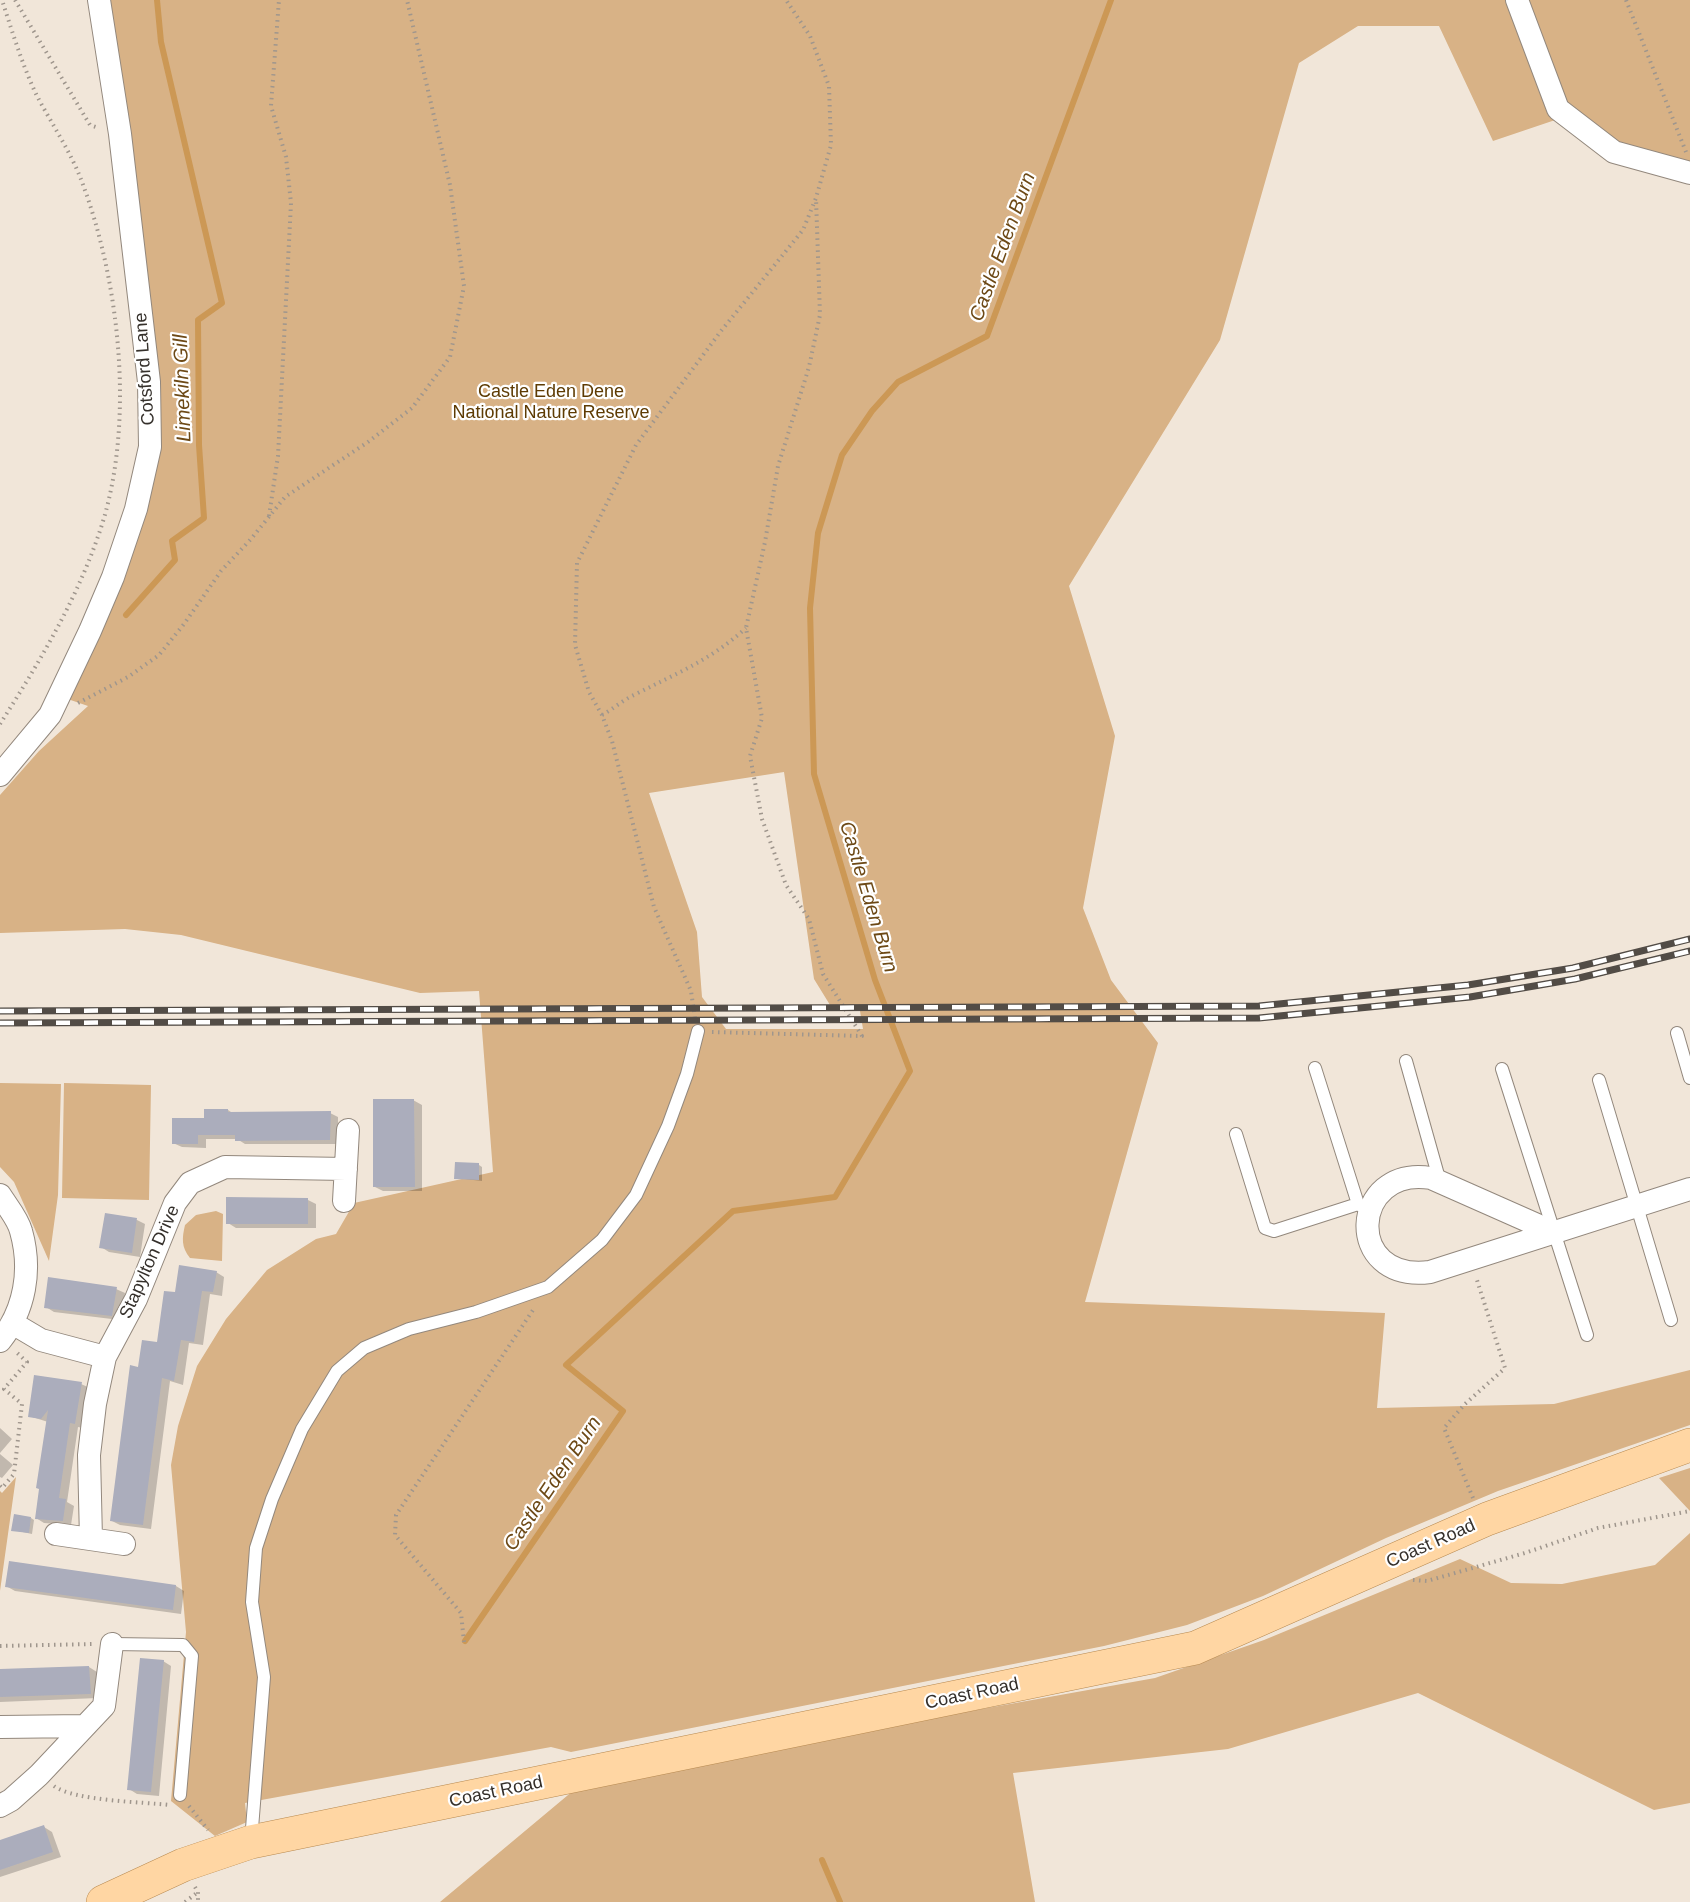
<!DOCTYPE html>
<style>
body{margin:0}
canvas{display:block;background:#f1e6d9}
</style>
<canvas width="1690" height="1902"></canvas>
<script>
const context = document.querySelector('canvas').getContext('2d');
context.lineJoin = 'round';
function paint(path, color) {
  context.fillStyle = color;
  context.fill(path, 'evenodd');
}
function stroke(path, color, width, dash) {
  context.strokeStyle = color;
  context.lineWidth = width;
  context.lineCap = dash ? 'butt' : 'round';
  context.setLineDash(dash || []);
  context.stroke(path);
}
function drawText(font, color, halo, rows, align = 'center') {
  context.font = font + ' Arial,sans-serif';
  context.lineWidth = 4.5;
  context.setLineDash([]);
  context.textBaseline = 'middle';
  context.strokeStyle = halo;
  context.fillStyle = color;
  for (const [text, x, y, turn = 0] of rows) {
    context.save();
    context.translate(x, y);
    context.rotate((+turn || 0) * Math.PI / 180);
    context.textAlign = isNaN(turn) ? turn : align;
    if (halo) context.strokeText(text, 0, 0);
    context.fillText(text, 0, 0);
    context.restore();
  }
}
paint(new Path2D(`
 M99 0H1690V173L1614 152 1567 116 1493 141 1439 26H1358L1299 63 1220 340 1069 586 1115 736 1083 908 1111 980 1158 1043 1085 1302 1385 1313 1377 1408 1554 1404 1690 1370V1425L1498 1491 1386 1538 1263 1596 1187 1625 1104 1646 571 1752 551 1747 245 1803 247 1822 215 1836 171 1801 186 1632 171 1465 178 1426 197 1366 226 1319 267 1270 316 1239 336 1234 354 1203 493 1172 479 991 420 993 181 935 125 929 0 933V795L39 751 88 706 59 696 150 447ZM784 772 814 979 830 1005H859L863 1029H726L702 997 697 932 649 793Z
 M0 1083 61 1084 58 1195 49 1261 14 1182 0 1167Z
 M64 1083 151 1085 149 1200 62 1198Z
 M216 1211 223 1214 222 1261 190 1258C181 1247 182 1238 185 1225L196 1215Z
 M1690 1468V1511L1659 1478Z
 M16 1477 0 1591V1491L2 1493Z
 M1690 1533V1803L1654 1810 1418 1693 1228 1749 1013 1773 1035 1902H440L586 1780 1155 1678 1264 1640 1460 1559 1511 1583 1562 1584 1655 1565Z`), '#d8b286');
paint(new Path2D(`
 M413 1100 422 1105V1191H383L375 1187Z
 M228 1110 234 1114 330 1113 338 1117V1144H245L237 1139H206V1148L182 1147 173 1143 206 1119Z
 M479 1165 482 1167V1181L456 1178Z
 M308 1200 316 1204V1228H236L228 1223Z
 M106 1215 137 1220 145 1224 140 1257 109 1252 101 1247Z
 M216 1272 224 1277 222 1296 210 1294 203 1345 189 1343 183 1385 170 1381 151 1529 120 1525 112 1521 139 1368 158 1344 176 1294Z
 M116 1289 125 1293 120 1320 54 1312 46 1307Z
 M81 1384 90 1388 83 1428 78 1427 67 1502 74 1506 71 1525 44 1523 36 1518 48 1422 29 1416Z
 M0 1428 12 1439 0 1453Z
 M0 1454 13 1465 2 1478 0 1477Z
 M31 1518 34 1520 32 1534 13 1530Z
 M10 1563 176 1586 184 1591 181 1614 15 1591 6 1586Z
 M163 1661 171 1666 159 1796 137 1794 129 1789Z
 M89 1667 97 1672 98 1698 0 1702V1671Z
 M44 1827 52 1832 61 1857 0 1877V1842Z`), '#0003');
stroke(new Path2D(`
 M126 615 175 560 172 541 204 518 199 445 198 320 222 303 161 42 157 0
 M465 1641 623 1411 566 1365 733 1211 835 1197 910 1071 875 980 814 774 810 608 818 533 842 455 872 411 898 382 987 336 1111 0
 M822 1860 840 1902`), '#cc9855', 6);
paint(new Path2D(`
 M373 1099H414L415 1187H373Z
 M204 1109H228V1112L331 1111 330 1140 235 1141V1135H198V1144H172V1118H204Z
 M455 1162 479 1163V1180L454 1179Z
 M226 1197 308 1198V1224H226Z
 M105 1213 137 1218 132 1253 99 1248Z
 M179 1265 217 1271 213 1292 202 1291 194 1342 181 1340 174 1381 162 1378 143 1525 110 1521 130 1365 138 1367 142 1340 157 1342 164 1291 175 1292Z
 M48 1277 117 1287 112 1316 44 1308Z
 M34 1375 82 1382 75 1424 70 1423 59 1498 66 1499 63 1521 35 1519 39 1489 36 1488 48 1410 41 1419 28 1417Z
 M14 1514 31 1517 29 1533 11 1531Z
 M9 1561 176 1585 173 1610 5 1587Z
 M140 1658 164 1660 151 1792 127 1790Z
 M89 1666 91 1694 0 1697V1669Z
 M44 1825 53 1852 0 1870V1840Z`), '#abadbc');
const lane = new Path2D(`
 M1677 1033 1690 1078
 M1406 1061 1440 1182
 M1315 1068 1358 1204 1363 1207
 M1502 1069 1587 1335
 M1599 1080 1671 1320
 M1236 1134 1265 1228 1274 1231 1358 1204
 M112 1644 183 1645 192 1656 180 1795
 M251 1841 264 1677 252 1602 256 1548 272 1499 302 1429 337 1371 364 1348 409 1329 476 1312 548 1287 602 1240 636 1195 668 1126 687 1074 698 1031`);
const street = new Path2D(`
 M1517 0 1558 109 1614 152 1690 173
 M0 775 50 715 90 631 113 577 136 509 150 447 149 382 120 134 99 0
 M0 1195C7 1206 18 1219 21 1231 32 1270 25 1310 0 1341
 M344 1201 348 1130
 M1553 1232 1431 1178C1350 1165 1343 1283 1430 1272L1690 1189
 M14 1324 41 1340 105 1357
 M56 1534 124 1544
 M91 1539 89 1455 95 1404 105 1357 136 1299 175 1203 190 1183 225 1167 346 1169
 M0 1727 85 1726
 M0 1806 11 1800 39 1775 104 1706 112 1644`);
const primary = new Path2D(`
 M103 1902 183 1865 251 1842 1195 1648 1487 1519 1690 1445`);
stroke(lane, '#93887d', 14);
stroke(street, '#93887d', 24);
stroke(primary, '#b88a51', 34);
stroke(new Path2D(`
 M15 0 90 125 99 128
 M1626 0 1686 152
 M269 516 278 456 291 203 286 157 271 106 279 0
 M78 703 128 677 159 655 184 624 221 571 251 539 285 497 368 442 412 408 450 357 464 286 450 185 407 0
 M602 715C613 709 623 700 634 695 675 674 711 660 746 628
 M0 724C41 660 82 591 104 518 134 415 119 281 82 182 71 152 51 123 36 94 22 64 12 31 2 0
 M695 1018 691 991 654 907 612 741 602 715 589 692 575 645 577 563 636 445 721 331 803 230 816 198 831 145 829 86 810 36 786 0
 M712 1032 862 1036 823 974 809 919 786 885 762 819 750 756 762 718 746 628 765 542 778 466 809 367 820 315 816 198
 M0 1486 2 1488 14 1474 22 1404 4 1389 27 1362 16 1352
 M1473 1498 1444 1428 1465 1404 1505 1368 1476 1277
 M1413 1580 1427 1581 1525 1553 1598 1528 1690 1511
 M464 1642 461 1613 395 1535 396 1515 535 1307
 M0 1646 92 1644
 M54 1786C74 1801 143 1802 170 1805
 M189 1806 208 1830
 M195 1887 198 1892V1902
 M185 1902 198 1892`), '#9f968d', 4, [1.5, 4.5]);
stroke(lane, '#fff', 12);
stroke(street, '#fff', 22);
stroke(primary, '#ffd6a3', 33);
const rail = new Path2D(`
 M0 1011 1259 1006 1468 985 1573 968 1690 939
 M0 1023 1259 1018 1470 997 1575 979 1690 951`);
stroke(rail, '#524c46', 7);
stroke(rail, '#fff', 4.5, [14]);
drawText('18px', '#35302b', '#fff', [
 ["Cotsford Lane",145,369,-94],
 ["Stapylton Drive",150,1262,-66],
 ["Coast Road",1431,1544,-24],
 ["Coast Road",972,1694,-12],
 ["Coast Road",496,1792,-12]
]);
drawText('18px', '#5e3b03', '#fff', [
 ["Castle Eden Dene",551,392],
 ["National Nature Reserve",551,413]
]);
drawText('italic 20px', '#6d4916', '#fff', [
 ["Castle Eden Burn",1003,247,-70],
 ["Limekiln Gill",183,388,-92],
 ["Castle Eden Burn",868,897,73],
 ["Castle Eden Burn",553,1484,-56]
]);
</script>
